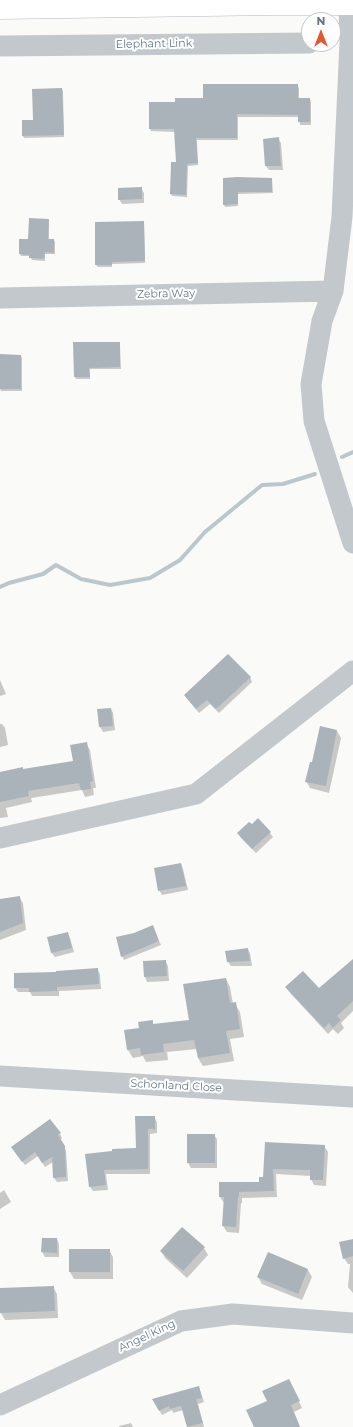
<!DOCTYPE html>
<style>
body{margin:0}
#map{position:relative;width:353px;height:1427px;overflow:hidden;background:#fafaf8;font-family:Montserrat,sans-serif}
canvas{display:block}
.north{position:absolute;left:301px;top:12px;width:40px;height:40px;box-sizing:border-box;background:#fff;border:1px solid #c1c8cd;border-radius:50%;rotate:0deg;font-size:11px;font-weight:700;line-height:16px;text-align:center;color:#657683}
.north::after{content:'';display:block;margin:auto;width:14px;height:18px;background:#e4572e;clip-path:polygon(50% 0,100% 100%,50% 72%,0 100%)}
</style>
<div id="map">
<canvas width="353" height="1427"></canvas>
<div class="north">N</div>
</div>
<script>
const context = document.querySelector('canvas').getContext('2d');
context.lineJoin = 'round';
function paint(path, color) {
  context.fillStyle = color;
  context.fill(path, 'evenodd');
}
function stroke(path, color, width, dash) {
  context.strokeStyle = color;
  context.lineWidth = width;
  context.lineCap = dash ? 'butt' : 'round';
  context.setLineDash(dash || []);
  context.stroke(path);
}
function drawText(font, color, halo, rows, align = 'center') {
  context.font = font + ' Montserrat,sans-serif';
  context.lineWidth = 4;
  context.setLineDash([]);
  context.textBaseline = 'middle';
  context.strokeStyle = halo;
  context.fillStyle = color;
  for (const [text, x, y, turn = 0] of rows) {
    context.save();
    context.translate(x, y);
    context.rotate((+turn || 0) * Math.PI / 180);
    context.textAlign = isNaN(turn) ? turn : align;
    if (halo) context.strokeText(text, 0, 0);
    context.fillText(text, 0, 0);
    context.restore();
  }
}
paint(new Path2D(`
 M297 85 299 88V99H310L311 102V125H300L299 117H238V140H197L198 165 188 166 187 197 172 196 171 194 172 163H178L175 132 151 131 150 129 176 104Z
 M62 89 63 91 64 137 24 138 23 136 34 121Z
 M278 138 281 143 283 170H269L266 166Z
 M224 179H272L273 193 238 194V206L225 207 224 205Z
 M141 188 144 193V203L122 204 119 199Z
 M48 220 49 222V240H54L55 242V254H45V261L32 260 30 256H21L20 254 29 240Z
 M143 222 144 224 145 263 112 264V267H98L96 265V223Z
 M119 343 120 345 121 369H90V379H76L75 377Z
 M21 356 22 358V391H1L0 389Z
 M250 677 252 682 219 713 210 704 199 713 185 696Z
 M0 680 6 694 0 696Z
 M111 709 113 713 115 730 103 732 100 727 98 710Z
 M0 724H2L5 728 8 745 0 747Z
 M337 731 341 738 329 793 310 788 306 781 312 763Z
 M86 743 90 750 96 788H93L94 795 85 797 82 790 31 798 32 802 6 808 8 817 0 818V773L75 762Z
 M238 833H270L273 837 256 853 241 838Z
 M181 864 183 869 188 890 162 895 159 890Z
 M19 897 23 903 26 930 0 940V900Z
 M154 930 161 945 124 960 122 956Z
 M67 933 70 938 74 952 55 957 52 953 48 938Z
 M247 949 250 953 252 966H231L228 962Z
 M353 960V1011L341 1023 344 1028 338 1034 333 1029 328 1034 291 994 287 987 319 990Z
 M144 962H166L168 966 169 981 147 982 145 977Z
 M97 969 100 974 101 989 59 991V996H32L30 992H18L15 988 58 973Z
 M226 979 230 987 233 1004H235L240 1012 244 1037 230 1039 234 1061 203 1066 198 1058 197 1049 167 1052 168 1060 146 1062 143 1056 133 1058 128 1050 140 1029 152 1022 154 1025 190 1021Z
 M154 1117 157 1122V1133L150 1134V1174H106L108 1190 93 1191 90 1187 87 1155 137 1149Z
 M60 1134 62 1138 60 1140 66 1151 68 1181 57 1182 54 1178 53 1162 45 1167 38 1156 25 1165 15 1152Z
 M214 1135 217 1139V1168H191L188 1163Z
 M266 1143 324 1146 328 1152 326 1186 314 1185 311 1179V1176L276 1174 277 1197 242 1198V1203H241L239 1233 227 1232 223 1226 224 1203 220 1197 260 1183 264 1178Z
 M4 1190 11 1202 0 1209V1193Z
 M57 1239 59 1244V1257H45L42 1252Z
 M353 1240V1293L348 1287 350 1264H348L344 1258Z
 M204 1248 208 1255 187 1278 165 1258 161 1251Z
 M70 1250H109L113 1257V1279H74L70 1272Z
 M268 1253 308 1270 312 1277 302 1300 262 1284 258 1277Z
 M53 1287 57 1294 58 1318 5 1320 1 1313Z
 M292 1386 302 1408 294 1412 300 1427H255L268 1401Z
 M199 1387 204 1402 198 1404 204 1427H188L183 1410 173 1413 172 1410 162 1415 154 1400Z
 M131 1423 133 1427H119V1426Z`), '#0003');
stroke(new Path2D(`
 M342 457 353 452
 M0 587 9 583 43 574 56 565 81 579 110 585 150 578 180 560 205 532 262 485 283 484 315 474`), '#bbc7cb', 4);
paint(new Path2D(`
 M203 84H298V98H310V122H298V115L237 114V138H196L198 163 187 164 186 195 170 194 171 162H176L174 129H149V102H175V98H203Z
 M62 88 64 135 22 136V120H33L32 89Z
 M279 137 281 166H265L263 139Z
 M237 177 272 178V192H238V204L223 205V178Z
 M142 187V199L118 200V188Z
 M29 218 49 219 48 239H54V253L45 252 44 259 29 258V255L19 254V239H28Z
 M144 221 145 261 112 262V265H95V222Z
 M73 342H120V367L89 368 90 377H74Z
 M0 354 21 355V389H0Z
 M228 654 251 677 216 709 207 700 196 709 184 695Z
 M111 708 113 726 99 727 97 709Z
 M320 726 337 730 326 786 305 782 310 762H312Z
 M87 742 93 781 90 782 91 789 81 790 79 783 28 791 29 796 0 802V772L23 767V769L73 761 70 745Z
 M258 818 271 832 252 849 237 833 249 822 252 824Z
 M181 863 186 886 158 891 154 868Z
 M20 896 23 923 0 932V899Z
 M153 925 159 941 121 957 116 937 134 933Z
 M68 932 72 948 51 953 47 937Z
 M248 948 250 961 227 962 225 951Z
 M353 959V1001L337 1016 341 1020 333 1028 329 1023 324 1028 285 987 303 971 319 988Z
 M166 960 167 976 144 977 143 961Z
 M98 968 99 984 57 987V991L29 992V988H14V973L56 972V971Z
 M226 978 230 1003 236 1002 240 1029 226 1031 230 1053 198 1058 194 1040 163 1044 164 1052 141 1055 140 1048 127 1050 124 1030 139 1028 138 1022 153 1020V1024L189 1020 183 984Z
 M135 1116H155V1129H148V1169L104 1170 106 1185 89 1187 85 1154 112 1151V1149L136 1148Z
 M50 1119 61 1133 58 1135 65 1146 66 1177 53 1178 52 1157 42 1163 35 1152 22 1162 11 1147Z
 M187 1134H215V1163H187Z
 M265 1142 325 1145 323 1180H310V1170L273 1169 274 1191 239 1192V1197H238L236 1227 222 1226 224 1197H219V1182H259V1177H263Z
 M182 1227 205 1247 183 1271 160 1251Z
 M42 1238H57V1253L41 1252Z
 M353 1239V1256L343 1259 339 1242Z
 M69 1249H110V1272H69Z
 M268 1252 308 1269 298 1294 257 1277Z
 M54 1286 55 1311 0 1313V1288Z
 M289 1379 300 1401 291 1405 300 1427H254L246 1410 267 1401 262 1391Z
 M199 1386 202 1398 196 1399 203 1423 187 1427 181 1406 170 1409 169 1406 159 1411 152 1399Z`), '#aab3b9');
const highway = new Path2D(`
 M0 8 274 4H353`);
stroke(highway, '#b4b9bd', 23);
stroke(new Path2D(`
 M349 4 350 42 342 217 333 291 322 321 311 384 314 421 353 543
 M0 46 309 43
 M0 298 333 291
 M0 838 196 794 353 671
 M0 1076 353 1097
 M0 1405 181 1321 233 1314 353 1323`), '#c3c8cc', 21);
stroke(highway, '#fff', 22);
drawText('11px', '#657683', '#fff', [
 ["Elephant Link",154,44,-1],
 ["Zebra Way",166,294,-1],
 ["Schonland Close",176,1086,3],
 ["Angel King",147,1336,-25]
]);
</script>
